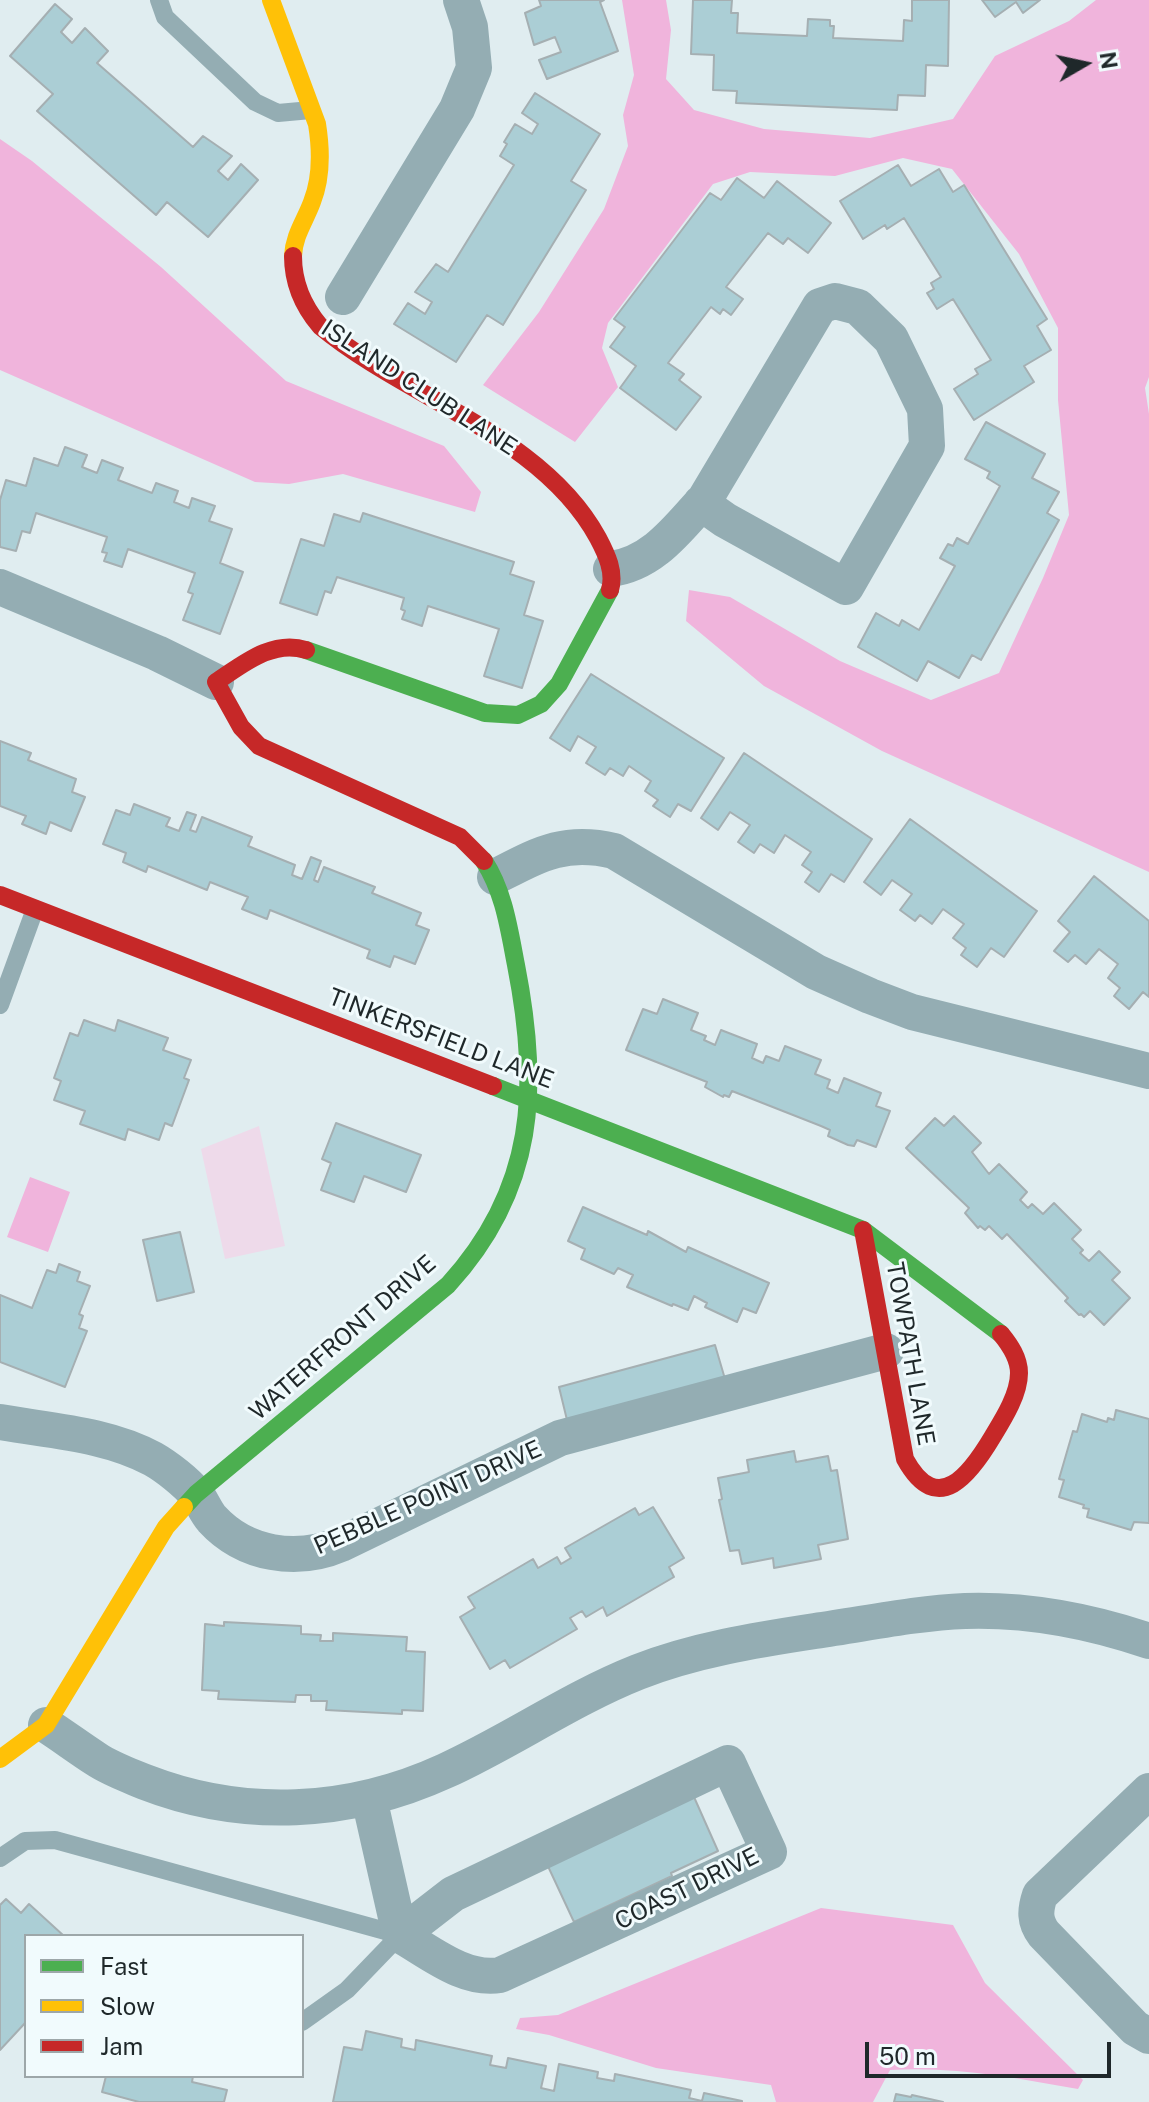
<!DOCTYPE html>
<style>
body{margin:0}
#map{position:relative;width:1149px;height:2102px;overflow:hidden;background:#e0edf0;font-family:"Public Sans",sans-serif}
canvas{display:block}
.legend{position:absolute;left:24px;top:1934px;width:280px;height:144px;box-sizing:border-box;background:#f1fbfd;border:2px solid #9da7a9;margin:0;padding:10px 14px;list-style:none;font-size:24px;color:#1f282a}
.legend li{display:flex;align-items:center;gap:16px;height:40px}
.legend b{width:40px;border:2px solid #9da7a9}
.north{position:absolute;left:1045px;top:24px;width:80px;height:80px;-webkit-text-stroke:6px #f1fbfd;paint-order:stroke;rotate:81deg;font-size:22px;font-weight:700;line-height:32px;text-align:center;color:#1f282a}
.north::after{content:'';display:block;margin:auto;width:28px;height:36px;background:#1f282a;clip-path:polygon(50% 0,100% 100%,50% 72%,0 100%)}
.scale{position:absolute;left:865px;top:2042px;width:246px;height:36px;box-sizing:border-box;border:4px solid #1f282a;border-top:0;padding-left:10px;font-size:24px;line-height:28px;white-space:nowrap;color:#1f282a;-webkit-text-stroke:6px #f1fbfd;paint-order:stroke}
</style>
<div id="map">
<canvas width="1149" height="2102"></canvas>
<ul class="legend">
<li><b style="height:10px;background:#4caf50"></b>Fast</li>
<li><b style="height:10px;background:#ffc107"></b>Slow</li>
<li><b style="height:10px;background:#c62828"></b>Jam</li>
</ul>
<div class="north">N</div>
<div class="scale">50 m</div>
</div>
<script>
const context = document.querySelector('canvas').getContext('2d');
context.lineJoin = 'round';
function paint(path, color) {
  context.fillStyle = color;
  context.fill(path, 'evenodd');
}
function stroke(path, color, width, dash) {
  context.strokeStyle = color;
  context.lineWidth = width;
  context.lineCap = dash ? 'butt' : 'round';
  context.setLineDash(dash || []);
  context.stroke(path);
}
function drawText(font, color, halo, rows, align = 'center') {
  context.font = font + ' "Public Sans",sans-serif';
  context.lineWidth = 6;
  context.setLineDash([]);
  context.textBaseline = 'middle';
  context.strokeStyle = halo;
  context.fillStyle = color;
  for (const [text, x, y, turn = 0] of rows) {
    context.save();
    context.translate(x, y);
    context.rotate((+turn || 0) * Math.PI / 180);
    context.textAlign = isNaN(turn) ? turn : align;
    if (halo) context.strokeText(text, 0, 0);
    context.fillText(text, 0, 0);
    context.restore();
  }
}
paint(new Path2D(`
 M259 1126 285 1246 225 1259 201 1149Z`), '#eedaea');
paint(new Path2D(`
 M622 0H666L671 30 666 79 694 110 764 129 870 138 953 119 995 56 1069 21 1096 0H1149V377L1145 388 1149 414V872L882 751 764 686 686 621 689 590 730 597 840 661 931 700 999 673 1043 578 1069 515 1058 400V328L1019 254 952 169 903 158 835 176 750 172 713 184 608 323 602 348 618 387 575 442 483 385 539 312 604 209 628 146 623 115 634 75Z
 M0 139 32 161 161 267 286 381 444 446 481 492 475 512 343 474 289 484 255 482 0 370Z
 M30 1177 70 1192 48 1252 7 1237Z
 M821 1908 953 1925 985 1983 1083 2080 1078 2089C1016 2078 954 2066 890 2070L873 2102H776L771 2085 656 2068 549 2035 516 2029 520 2018 558 2015Z`), '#f0b4dc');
const building = new Path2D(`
 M539 0H604L600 2 618 51 547 79 539 60 561 52 555 37 534 45 525 13 541 6Z
 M693 0H732L731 13H738L737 33 807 36 808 19 830 20V26H834L833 38 903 41 904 20 912 21V0H949L948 66 926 65 925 96 898 95 897 110 736 103 737 91 713 90 714 55 691 54Z
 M982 0H1040L1023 13 1016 2 995 17Z
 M55 4 72 19 61 32 72 43 85 28 108 51 97 63 193 147 203 136 232 156 218 171 228 180 241 164 258 180 208 237 167 202 156 215 37 111 53 94 10 56Z
 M535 93 600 134 571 181 586 190 503 325 487 315 456 362 394 324 408 303 425 314 432 302 415 292 436 264 448 272 514 165 500 156 507 144 504 142 515 124 532 134 538 124 522 113Z
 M898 165 911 186 939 169 953 192 964 185 1047 319 1037 326 1051 350 1024 366 1034 382 974 420 954 389 978 374 975 369 991 360 953 299 937 309 927 293 934 289 931 283 941 277 904 218 887 229 885 225 863 239 840 201Z
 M737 178 764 198 777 181 831 223 808 253 788 238 783 244 768 233 726 287 743 299 731 315 723 309 720 314 711 307 668 363 684 374 679 380 701 397 676 430 620 388 636 366 610 347 625 327 614 319 710 193 721 200Z
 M986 422 1045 454 1032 478 1059 492 1047 513 1059 520 981 660 972 655 959 678 928 661 917 681 858 647 876 613 899 626 902 620 919 630 955 566 940 558 948 544 953 546 957 538 968 544 1000 486 987 478 990 472 965 459Z
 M65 447 87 455 82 467 97 473 102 460 123 468 118 480 152 493 156 483 178 491 174 502 189 508 192 498 215 506 209 521 232 529 220 563 243 572 220 634 183 620 193 594 188 592 195 573 128 549 122 567 104 561 107 553 102 552 107 537 36 513 30 533 22 531 16 551 0 547V500L6 480 26 486 34 458 58 466Z
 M363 513 514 562 510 574 534 582 524 615 543 621 522 688 484 676 499 629 428 606 422 626 402 619 405 611 401 609 404 598 337 577 331 593 325 591 317 615 280 603 301 539 324 546 334 514 360 522Z
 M591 674 724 758 691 811 678 804 670 817 653 806 658 800 645 791 651 781 629 766 623 776 610 768 605 775 586 763 596 747 578 736 570 751 550 738Z
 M0 741 31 753 28 760 76 779 72 792 85 797 71 831 50 822 46 834 22 824 26 816 0 806Z
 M744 753 872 839 844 882 831 874 819 892 805 882 812 872 802 865 811 852 785 835 774 853 760 844 754 853 738 842 750 825 730 812 718 830 701 818Z
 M134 804 170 818 166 826 179 831 187 812 196 815 190 830 196 832 202 817 252 837 248 846 295 865 292 875 302 879 311 857 321 861 314 880 318 882 324 867 375 887 372 893 421 913 416 925 429 930 415 964 394 956 390 967 367 958 370 950 270 910 267 919 242 909 248 897 210 882 207 890 148 866 146 872 123 862 126 853 103 844 116 810 130 815Z
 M910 819 1037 911 1004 957 991 948 977 967 961 955 966 948 953 938 964 924 943 909 932 924 920 915 915 921 900 910 912 894 892 880 881 895 864 882Z
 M1094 876 1149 921V997L1143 992 1129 1009 1114 996 1120 988 1108 978 1118 964 1099 949 1086 964 1075 955 1068 962 1054 951 1070 932 1058 921Z
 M663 999 698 1013 691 1030 706 1036 704 1040 715 1045 721 1030 757 1044 752 1058 763 1063 766 1056 779 1061 785 1046 821 1060 815 1074 830 1080 827 1088 838 1093 844 1078 881 1093 876 1106 890 1111 876 1147 857 1140 854 1146 848 1145 828 1136 830 1130 821 1126 732 1091 729 1097 724 1095 723 1097 705 1087 707 1082 626 1050 643 1009 657 1014Z
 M84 1020 115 1031 118 1020 168 1038 163 1050 191 1060 184 1078 189 1080 172 1126 165 1123 159 1140 128 1129 125 1140 80 1124 85 1111 54 1100 61 1081 54 1078 70 1033 78 1036Z
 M954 1116 981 1143 972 1152 989 1174 999 1164 1027 1192 1020 1200 1028 1208 1032 1204 1043 1214 1054 1203 1081 1230 1072 1239 1083 1250 1080 1253 1089 1261 1099 1251 1120 1272 1112 1280 1130 1298 1104 1325 1090 1311 1084 1317 1081 1314 1079 1315 1065 1301 1068 1298 1007 1234 1002 1239 989 1226 985 1230 980 1226 978 1228 965 1213 969 1208 906 1148 935 1118 944 1126Z
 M336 1123 421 1155 406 1192 364 1176 354 1202 321 1190 331 1163 322 1159Z
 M583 1207 647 1235 648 1231 686 1252 688 1247 769 1283 756 1313 743 1308 737 1322 705 1307 707 1303 694 1296 688 1310 673 1304 672 1306 627 1287 633 1275 618 1268 614 1274 581 1259 585 1249 568 1241Z
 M180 1232 194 1292 157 1301 143 1240Z
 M59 1264 80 1272 77 1281 90 1286 79 1314 83 1316 79 1328 87 1331 65 1387 0 1362V1295L32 1308 47 1270 56 1273Z
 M715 1345 725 1379 567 1420 559 1387Z
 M1116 1410 1149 1419V1523L1134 1522 1131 1530 1087 1517 1089 1509 1083 1508 1084 1505 1059 1497 1064 1480 1059 1479 1073 1431 1077 1432 1082 1414 1107 1422 1108 1418 1114 1420Z
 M794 1451 796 1462 828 1456 831 1471 837 1470 848 1539 818 1545 821 1559 774 1568 773 1558 742 1564 739 1550 730 1551 719 1500 722 1499 718 1478 749 1472 747 1460Z
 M653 1507 684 1558 669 1567 674 1577 607 1616 603 1607 586 1617 582 1611 570 1618 577 1629 510 1668 505 1660 490 1669 460 1617 475 1608 468 1597 533 1559 538 1568 557 1557 561 1564 571 1558 565 1548 635 1508 639 1515Z
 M224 1622 301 1626V1634L321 1635 320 1641H333V1633L407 1637 406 1651 425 1652 423 1711 402 1710V1714L326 1710 327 1701H311V1695H296L295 1702 218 1699 219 1691 202 1690 205 1624 224 1626Z
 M694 1797 718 1851 671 1873 672 1876 574 1922 546 1862Z
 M6 1899 21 1913 29 1904 64 1936H26V2022L0 2050V1905Z
 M366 2031 402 2039 401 2047 415 2050 416 2040 492 2056 490 2065 506 2068 508 2058 546 2066 541 2088 554 2091 559 2064 598 2072 597 2078 614 2081 615 2074 691 2090 689 2098 702 2101 704 2093 742 2101V2102H333L344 2047 362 2050Z
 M106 2076H193L192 2082 227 2090 224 2102H139L102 2092Z
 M896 2094 911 2097 912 2095 943 2102H894Z`);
paint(building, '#abced5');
stroke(building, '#a5afb2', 2);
stroke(new Path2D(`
 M159 0 165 17 255 102 278 113 311 110
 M0 1005 35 909
 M0 1858 25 1841 55 1840 400 1935 347 1990 302 2022`), '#94adb3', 18);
stroke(new Path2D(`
 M343 297 457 109 474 68 470 27 461 0
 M611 569C654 563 678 528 705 499L820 306 835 301 858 307 891 339 925 409 927 446 846 587 725 520 701 503
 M0 587 157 653 216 682
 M495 877C538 855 564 839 614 851L816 972 870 996 912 1012 1149 1071
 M0 1422C51 1431 107 1434 153 1459 167 1467 186 1482 196 1494 202 1501 205 1511 212 1519 245 1555 297 1563 341 1544L560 1438 886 1351
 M46 1725C63 1736 79 1748 96 1759 111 1769 128 1775 145 1782 243 1820 349 1815 445 1771 511 1741 570 1699 638 1672 694 1650 756 1640 815 1631 865 1624 915 1613 965 1611 1028 1609 1090 1621 1149 1641
 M728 1763 769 1852 500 1975C464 1981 430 1952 400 1935L453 1894Z
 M1149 1791 1040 1895C1035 1910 1034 1921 1044 1934L1135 2028 1149 2036
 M369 1798 400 1935`), '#94adb3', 36);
stroke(new Path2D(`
 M306 650 485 713 518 715 541 704 559 684 610 590
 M493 1086 863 1230 1001 1334
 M184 1507 196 1494 448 1285C536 1189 540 1087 516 965 509 929 504 892 484 861`), '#4caf50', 18);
stroke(new Path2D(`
 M271 0 317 124C321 149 322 177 312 202 305 221 294 235 293 256
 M0 1759 46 1725 166 1527 184 1507`), '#ffc107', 18);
stroke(new Path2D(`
 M293 256C293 283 303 306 320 326 406 398 542 435 598 538 607 555 615 572 610 590
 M306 650C272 639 242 665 216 682L241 727 259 746 460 837 484 861
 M0 895 493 1086
 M863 1230 905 1459C938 1519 971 1473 993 1436 1004 1418 1019 1394 1019 1373 1019 1358 1010 1345 1001 1334`), '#c62828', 18);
drawText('24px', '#1f282a', '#f1fbfd', [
 ["ISLAND CLUB LANE",419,388,33],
 ["TINKERSFIELD LANE",441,1039,21],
 ["WATERFRONT DRIVE",343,1338,-41],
 ["TOWPATH LANE",910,1354,80],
 ["PEBBLE POINT DRIVE",428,1498,-24],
 ["COAST DRIVE",687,1889,-26]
]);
</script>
